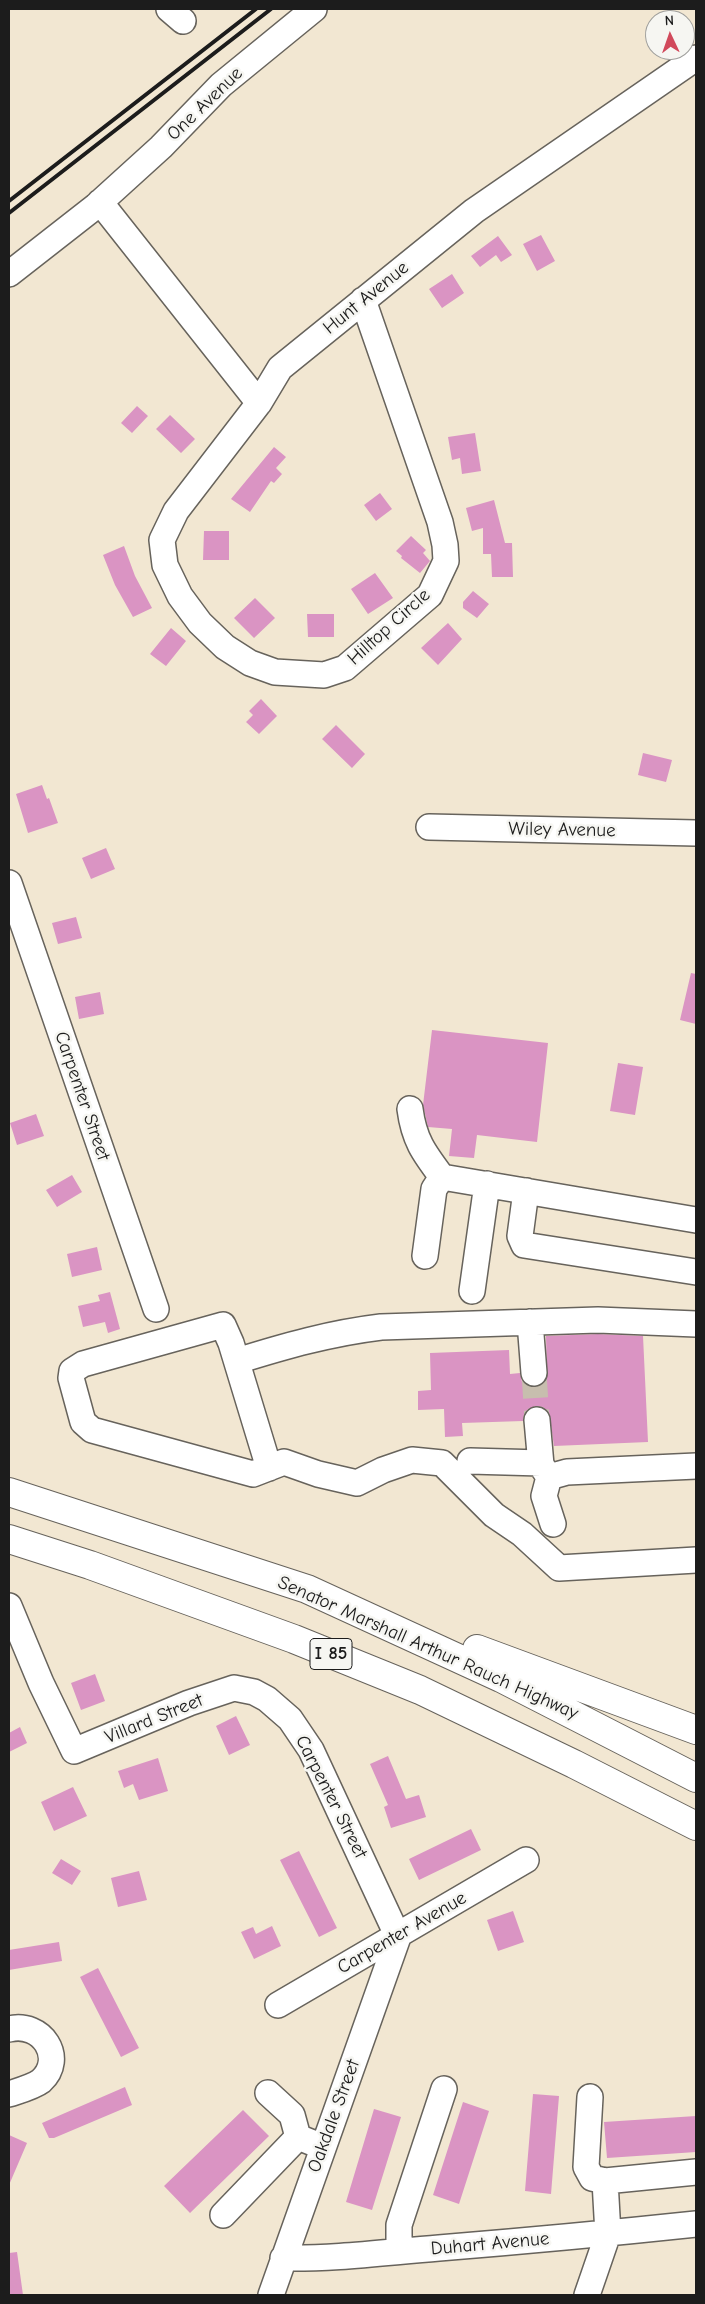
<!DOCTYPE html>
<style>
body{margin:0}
#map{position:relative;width:705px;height:2304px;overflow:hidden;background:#f2e7d2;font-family:"Comic Neue",sans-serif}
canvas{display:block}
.frame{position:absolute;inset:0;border:10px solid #1c1c1c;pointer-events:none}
.north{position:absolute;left:645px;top:10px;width:50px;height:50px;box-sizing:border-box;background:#f6f6f2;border:1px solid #9f9f9c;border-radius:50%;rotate:357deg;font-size:14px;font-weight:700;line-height:20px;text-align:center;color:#1c1c1c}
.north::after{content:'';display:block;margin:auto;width:18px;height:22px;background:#d1495b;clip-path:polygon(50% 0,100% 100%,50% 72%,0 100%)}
</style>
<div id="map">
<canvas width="705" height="2304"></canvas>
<div class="frame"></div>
<div class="north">N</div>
</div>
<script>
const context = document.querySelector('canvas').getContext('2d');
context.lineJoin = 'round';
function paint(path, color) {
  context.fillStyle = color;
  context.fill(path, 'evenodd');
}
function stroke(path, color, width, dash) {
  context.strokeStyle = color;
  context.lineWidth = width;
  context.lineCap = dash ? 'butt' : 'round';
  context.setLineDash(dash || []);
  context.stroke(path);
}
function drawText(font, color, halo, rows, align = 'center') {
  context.font = font + ' "Comic Neue",sans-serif';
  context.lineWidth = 5;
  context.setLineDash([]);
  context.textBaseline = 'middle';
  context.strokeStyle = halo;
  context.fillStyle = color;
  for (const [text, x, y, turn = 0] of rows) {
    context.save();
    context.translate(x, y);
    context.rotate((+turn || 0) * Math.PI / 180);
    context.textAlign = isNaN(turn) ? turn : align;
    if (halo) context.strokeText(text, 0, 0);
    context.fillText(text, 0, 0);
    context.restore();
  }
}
paint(new Path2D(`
 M541 235 555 261 537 271 523 244Z
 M498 236 512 255 501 262 496 255 480 267 471 256Z
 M452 274 464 293 442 308 429 289Z
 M137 406 148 416 132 433 121 423Z
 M170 415 195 439 181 453 156 429Z
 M475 433 481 471 462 474 460 458 452 460 448 437Z
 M274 447 286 457 276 468 282 474 274 483 271 481 250 512 231 499Z
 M380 493 392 509 376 521 364 505Z
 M494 500 505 543H512L513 577H492L491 554H483V528L472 531 466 508Z
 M204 531H229V560H203Z
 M411 536 426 550 423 553 430 561 420 573 401 558 402 556 396 551Z
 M124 546 135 576 152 608 133 617 115 585 103 555Z
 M375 573 393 598 368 614 351 589Z
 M473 591 489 604 477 618 463 608V602Z
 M255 598 275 618 254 638 234 618Z
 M307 614H334V637H308Z
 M448 623 462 639 438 665 421 648Z
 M171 628 186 641 166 666 150 654Z
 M261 699 277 716 259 734 246 722 253 715 249 711Z
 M336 725 365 754 352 768 322 739Z
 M643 753 672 760 666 782 638 775Z
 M42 785 47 799 49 798 58 823 28 833 16 794Z
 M106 848 115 869 91 879 82 858Z
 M76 917 82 938 58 944 52 923Z
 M691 973 696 974V1024L680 1020Z
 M100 992 104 1014 79 1019 75 997Z
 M432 1030 548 1043 537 1142 477 1135 474 1158 449 1156 452 1129 428 1127 423 1105Z
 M618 1063 643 1067 635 1115 610 1111Z
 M36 1114 44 1136 17 1145 10 1123Z
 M72 1175 82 1192 57 1207 46 1190Z
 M97 1247 102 1270 72 1277 67 1254Z
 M110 1292 120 1329 108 1333 105 1322 83 1327 78 1306 100 1301 98 1295Z
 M598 1334 643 1336 648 1442 554 1446 549 1412 543 1407 536 1406 528 1409 524 1414 523 1421 462 1423 463 1436 445 1437 444 1409 418 1410V1391L431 1390 430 1353 509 1350 510 1374 520 1373 522 1382 528 1386 536 1387 542 1385 547 1379 546 1336Z
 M95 1674 105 1701 81 1710 71 1683Z
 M236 1716 250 1745 229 1755 216 1726Z
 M20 1727 27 1743 9 1752V1733Z
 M388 1756 406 1799 419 1795 426 1817 391 1828 384 1807 388 1805 370 1764Z
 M158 1758 168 1791 139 1800 133 1784 124 1788 118 1771Z
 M73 1787 87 1816 54 1831 41 1802Z
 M471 1829 481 1850 419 1880 409 1859Z
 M299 1851 337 1928 319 1937 280 1860Z
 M61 1859 81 1871 72 1885 52 1873Z
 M139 1871 147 1900 118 1907 111 1878Z
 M513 1911 524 1942 498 1951 487 1920Z
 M272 1926 281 1946 254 1959 241 1932 253 1927 256 1934Z
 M59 1942 62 1961 9 1970V1950Z
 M98 1968 139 2048 121 2057 80 1977Z
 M125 2087 132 2105 54 2138H49L42 2123Z
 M533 2094 559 2096 551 2194 525 2191Z
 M463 2102 489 2111 459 2204 433 2195Z
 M374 2109 401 2117 372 2210 346 2202Z
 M243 2110 269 2136 190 2213 164 2186Z
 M696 2116V2152L607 2158 604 2122Z
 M9 2135 27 2143 9 2185Z
 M17 2252 23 2295H9V2253Z`), '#da94c3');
stroke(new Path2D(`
 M534 1373 537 1420`), '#c7beae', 25, [25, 12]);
const minor = new Path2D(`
 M169 9 183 21
 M100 202 259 403
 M9 274 96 206 161 147 221 85 314 9
 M363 300 440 522 445 545 446 561 430 595 345 668 324 675 275 672 250 663 225 647 200 623 180 596 165 565 162 540 176 511 259 403 280 368 474 211 696 58
 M429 827 696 833
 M9 883 156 1309
 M410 1109C414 1140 424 1153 442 1177L696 1220
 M526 1191 520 1236 524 1245 696 1272
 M425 1256 434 1189 442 1177
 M472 1291 487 1184
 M530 1322 534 1373
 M237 1361C285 1346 331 1333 381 1327L598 1320 696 1324
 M537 1420 541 1465 549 1477
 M470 1461 541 1463
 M269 1468 231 1343 223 1325 83 1364 72 1371 71 1378 83 1422 92 1430 253 1474 284 1462 318 1474 357 1483 383 1470 412 1460 442 1463 494 1515 522 1534 559 1568 696 1560
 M553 1524 544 1496 549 1477 567 1472 696 1466
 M9 1606 41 1683 74 1751 189 1703 234 1688 254 1692 267 1699 290 1719 311 1750 398 1937 271 2295
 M278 2005 526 1860
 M9 2029C42 2021 66 2058 41 2081 33 2087 18 2091 9 2094
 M268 2093 292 2115 298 2137
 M590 2097 586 2167 592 2178 605 2181 696 2172
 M223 2215 298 2137 323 2147
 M399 2251V2225L444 2089
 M283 2258C335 2259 387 2252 439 2248 525 2241 611 2233 696 2224
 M587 2295 608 2234 605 2181`);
const highway = new Path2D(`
 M9 1492 307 1589 501 1678 696 1778
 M9 1539 90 1565 294 1639 420 1690 574 1764 696 1826
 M477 1649 696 1730`);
stroke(minor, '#67635c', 28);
stroke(highway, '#67635c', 30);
stroke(minor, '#fff', 25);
stroke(highway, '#fff', 28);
stroke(new Path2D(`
 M9 201 256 9
 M9 213 271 9`), '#1c1c1c', 4);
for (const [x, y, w] of [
 [331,1654,42]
]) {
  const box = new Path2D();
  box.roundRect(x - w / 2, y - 15.5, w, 31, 4);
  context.fillStyle = '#f6f6f2';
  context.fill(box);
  stroke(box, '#1c1c1c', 1);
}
drawText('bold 18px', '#1c1c1c', null, [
 ["I 85",331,1654]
]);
drawText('19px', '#1c1c1c', '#f6f6f2', [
 ["One Avenue",205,104,-44],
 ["Hunt Avenue",366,298,-39],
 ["Hilltop Circle",389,627,-42],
 ["Wiley Avenue",562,830,1],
 ["Carpenter Street",82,1096,71],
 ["Senator Marshall Arthur Rauch Highway",428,1648,24],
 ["Villard Street",154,1719,-22],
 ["Carpenter Street",331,1797,63],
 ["Carpenter Avenue",402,1933,-30],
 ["Oakdale Street",334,2116,-70],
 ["Duhart Avenue",490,2244,-5]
]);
</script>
